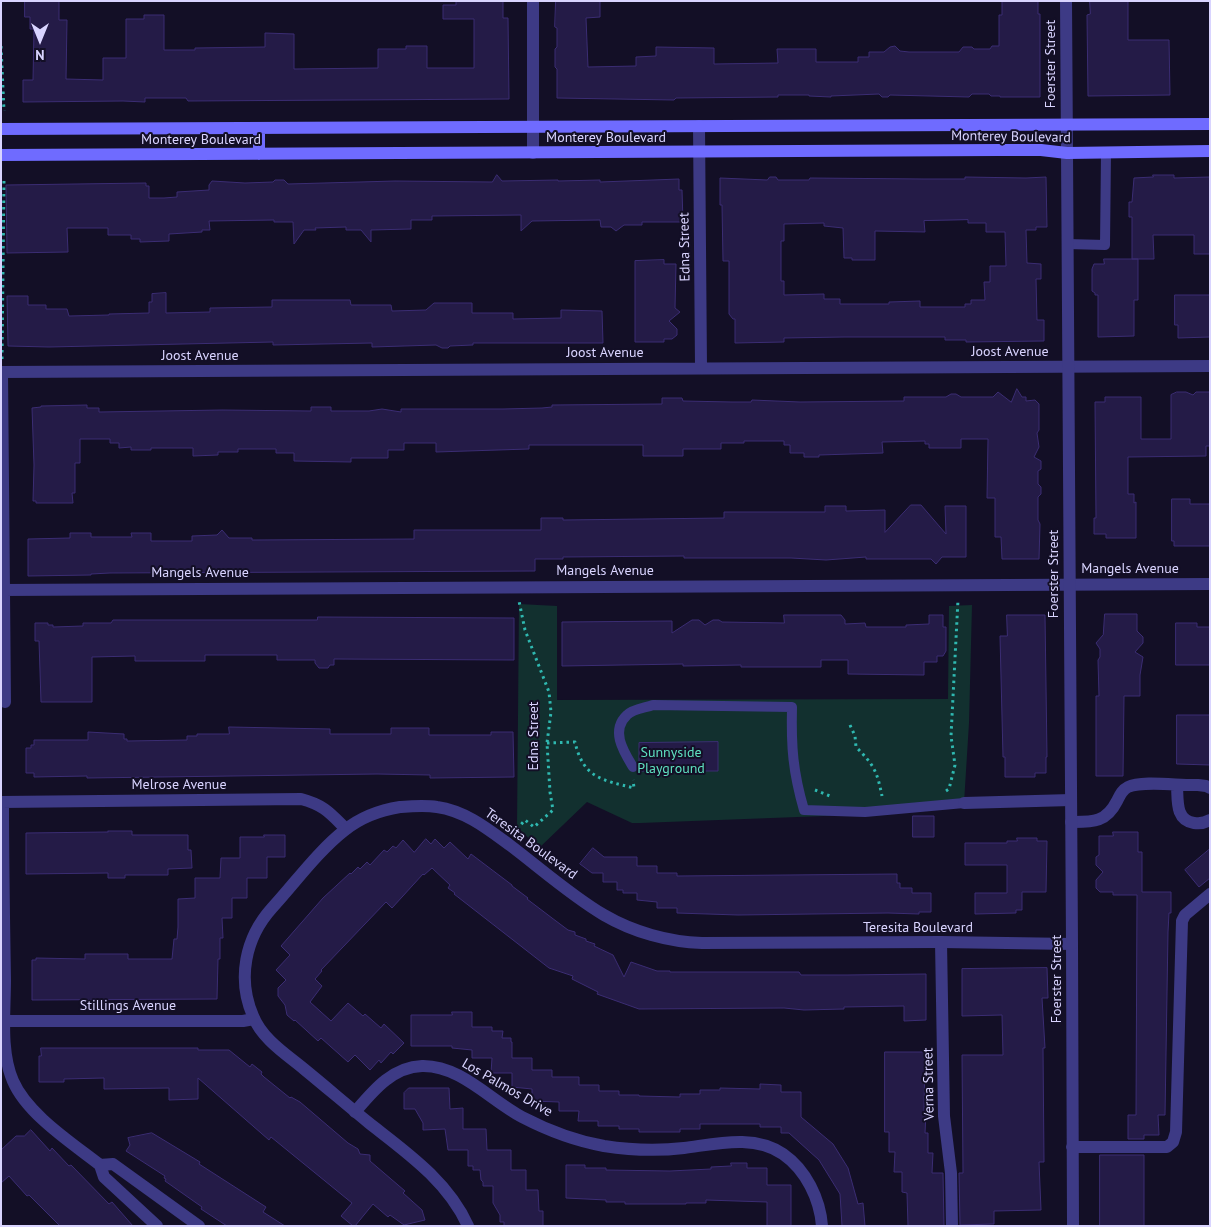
<!DOCTYPE html>
<style>
body{margin:0}
#map{position:relative;width:1211px;height:1227px;overflow:hidden;background:#130f26;font-family:"PT Sans",sans-serif}
canvas{display:block}
.frame{position:absolute;inset:0;border:2px solid #d9d4ff;pointer-events:none}
.north{position:absolute;left:15px;top:15px;width:50px;height:50px;-webkit-text-stroke:4px #130f26;paint-order:stroke;rotate:180deg;font-size:14px;font-weight:700;line-height:20px;text-align:center;color:#d9d4ff}
.north::after{content:'';display:block;margin:auto;width:18px;height:22px;background:#d9d4ff;clip-path:polygon(50% 0,100% 100%,50% 72%,0 100%)}
</style>
<div id="map">
<canvas width="1211" height="1227"></canvas>
<div class="frame"></div>
<div class="north">N</div>
</div>
<script>
const ctx = document.querySelector('canvas').getContext('2d');
ctx.lineJoin = 'round';
function fillPath(path, color) {
  ctx.fillStyle = color;
  ctx.fill(path, 'evenodd');
}
function trace(path, color, width, dash) {
  ctx.strokeStyle = color;
  ctx.lineWidth = width;
  ctx.lineCap = dash ? 'butt' : 'round';
  ctx.setLineDash(dash || []);
  ctx.stroke(path);
}
function drawText(font, color, halo, rows, align = 'center') {
  ctx.font = font + ' "PT Sans",sans-serif';
  ctx.lineWidth = 4;
  ctx.setLineDash([]);
  ctx.textBaseline = 'middle';
  ctx.strokeStyle = halo;
  ctx.fillStyle = color;
  for (const [text, x, y, turn = 0] of rows) {
    ctx.save();
    ctx.translate(x, y);
    ctx.rotate((+turn || 0) * Math.PI / 180);
    ctx.textAlign = isNaN(turn) ? turn : align;
    if (halo) ctx.strokeText(text, 0, 0);
    ctx.fillText(text, 0, 0);
    ctx.restore();
  }
}
const green = new Path2D(`
 M519,604L557,606V700L948,699L949,606L972,605L969,723L964,803L850,815L640,823H632L587,802L539,848L517,827Z`);
const building = new Path2D(`
 M25,1H59V20H67L66,79L103,80V58H126V19H144V15H164V50H195V48L265,47V33L294,34V69L378,68V49H406V46H427V68H474V19H443V5H456V1H503V18H508L509,99L188,101L186,98H145V102L123,101L23,102V80H33L34,29H30V17H25Z
 M556,1H600V17L586,18L588,67L636,66V57L656,56V47L714,48V64L778,63L777,49H816V62H858V57H869V52H884L890,47L895,46L900,51L909,52H959L963,47H972L974,49H990L992,46H999V15H1002V1H1038V14H1040V97H1000V96H991L989,94H972L969,97L890,95L888,97H882L879,94L831,96V97L809,96V95H778V97L676,98L674,100L557,98V69L555,67V49L557,47V28L555,27Z
 M1090,1H1128V40H1169L1170,95L1088,96L1087,15L1090,14Z
 M497,175L502,181L558,180V181L600,180V182L679,179V190H682L683,222H642V225H624L616,231L611,227H601L600,220L532,221L521,231V215L432,216V220H411V229L371,230V242L361,230H346V227L315,228L316,230H304L294,244L293,222H274V220L209,221L210,230H202V232L169,234V241L140,242V239H131V235H108V228H67L68,252L7,253L6,185L146,183V186H149V198H164L177,197V192L209,190V185L212,181L245,183L273,182L275,180H284L288,184L395,181L492,182Z
 M1153,175H1174V178L1210,177V254H1194V235H1153L1154,259H1132V217H1129V202H1132L1134,178L1153,177Z
 M770,177H776L778,180H809L810,178L924,179H965V177L1026,178L1046,177L1047,227H1036V230H1026L1027,263L1041,264V279H1036L1037,320H1044V341L966,342V340H945V337H844L784,338V342L735,343V319H733L729,314V261H723L722,205H720V178L767,180ZM968,220V223H986V232H1005L1006,266H990V282H984L985,300H971V304H965V307H920V301L889,302V304H840V299H824V294L784,295V281H781V241H784V224L824,223V226L843,228L844,258H852V260H875V231L925,232L924,221Z
 M1104,259H1138V300H1134V336L1098,337V295H1095V293L1092,291V269L1094,264H1104Z
 M664,260V264H676L675,308L680,312L669,321L677,329V335L672,339H664V342H635V261Z
 M166,293V313L210,312V308L272,307V300H350L351,305H391L392,311L426,310L434,303H472V313H513V319L561,318V310L602,311L603,343H473V345L450,346L448,348H442L436,345L372,347V343L273,345V342L49,347L8,346L7,296H28V305H46V309H67L69,316L109,315V314L149,313V302H152V294Z
 M1175,295H1210V337L1178,338V325H1175Z
 M1017,389L1022,397H1026V401L1035,400L1039,404V430L1037,433L1039,447L1034,457L1041,461V469L1038,471V484L1041,487V494L1038,497V520L1040,524L1039,559H1002L1001,537H995V498H987L988,439H961V448H929V444H925V441L882,442L883,453L819,455V457H804V453H790V445H784V441H744V443H721V449H683V456H643V445H529V449L436,452V443H404V450H388V458H351V462L294,461V453H276V449H238V452H218V455L193,456V448H151V450H131V447L119,448V443H110V439H80V463H75V493H72L73,503H36V501H33L34,465L32,408L41,407V406L87,405V408H99V412L222,410L311,411V407H331V411H369L382,409L401,412V409H503L542,408L552,407V405L662,404V398H682L683,401L732,402H751L752,400L800,402L904,401V397H946L951,394H956L961,397H993L998,392L1011,402Z
 M1177,392H1186L1193,395L1196,392H1210V446H1206V456L1128,457V494H1134V503L1136,502V538H1106V534H1094V518H1096L1095,402H1105V397H1141V439H1171V395Z
 M1172,499H1190V504H1210V546H1174V541H1172Z
 M911,505H921L946,534L945,506H966V557H942L936,564L931,559H866V557L826,560L791,558H684V556L563,557V559H535V571L110,573L91,574V575L28,576V539L70,538V533H91V537H132L131,533H151V541H192V536L217,535L222,530L229,538H252V540L414,539V530H541V518H563V520L724,518V512H825V506H846V511L885,510V532Z
 M1105,614H1137V631L1143,637V643L1135,652L1143,657L1140,675V696H1124L1123,776H1096V696H1099L1098,660L1100,657V649L1096,643L1103,635Z
 M784,615H841L845,620V624L865,623L866,627H906V625L929,624V615H943V627H946V651L943,656H937V662H924V675L848,674V660H821V667H741V665L683,666V664L562,666V622L672,621V633L692,620H699L705,625L713,620H719L722,622L784,623Z
 M1007,615H1045L1047,757H1046V773H1035V777H1005V757H1003L1000,636H1007Z
 M318,617L514,618V660L334,659V665H330L328,668H319L315,663V660H277V655H205V661H135V656L92,657V702H41L39,641H35V623H48V625H53V627L83,626V623H111L113,620H317Z
 M1176,623H1197V627H1210V665H1176Z
 M1177,715H1210V765L1177,764Z
 M229,727L330,729V734H391V728H429V735H491V732H513L514,777L430,778V775L377,774L87,778V776L34,777V773H26V748H31V745H34V740H88V732L124,734V739H127V741L187,740V736H197V734H229Z
 M718,742V771H639V743Z
 M913,816H934V837H913Z
 M108,831H132V835H188V850H191L192,868L168,869V875H125V878H108V873L26,874V833L108,832Z
 M1113,832H1138V852H1142V892H1171V913H1169L1168,932L1165,1115H1158L1159,1135H1144V1139H1128V1115H1136L1137,895H1113V892H1100L1096,888V880L1103,872L1096,865V857L1099,855V836H1113Z
 M264,835H285V857H267V878H247V898H232V918H222L223,938H220V959H218L217,999L32,1000V960H36V958L85,959V954H128V959H172L174,939H177L178,927V899L195,898V878H220L221,858H240V837H264Z
 M1017,838H1037V841H1047L1046,892H1022V910H1016V913L975,914V893H1007V865H965V843H1007V841H1017Z
 M426,839L431,844L435,839L444,848L450,842L468,859L471,854L512,885V886L528,898L527,899L552,918L568,930L575,932V935L586,939V941L595,944L594,946L613,955L624,977L631,962L657,971H670V972H799L801,975H847L926,974V1020L904,1021V1006L844,1007V1009L804,1010L784,1008L639,1009L597,994L598,992L572,979L573,976L549,968L454,894L455,893L448,888L450,885L432,868L424,875L423,874L392,908L386,902L321,970L322,971L315,979L322,986L310,1002L331,1021L348,1003L363,1016L365,1014L381,1028L384,1024L404,1043L393,1054L391,1052L381,1063L379,1060L370,1070L355,1055L348,1062L321,1038L318,1041L295,1020L294,1021L287,1015L285,1005L278,996V988L286,980L276,970L290,955L281,946L323,898L350,873L351,874L358,867L360,869L367,862L370,865L384,850L387,852L393,846L396,848L403,840L414,852Z
 M593,848L604,857H637V866H657V873H677V876L897,874V883H900V888H912V893H931V912H919V914L888,913L738,915L677,913V908H657V902L637,900V893H623V890H617V882H603V873H592L580,864Z
 M1210,849V878L1199,887L1185,870Z
 M1047,968L1048,998H1042L1045,1048H1043L1044,1162H1039L1041,1210L994,1211V1224L960,1225L959,1173H963L962,1055H1003L1002,1015L962,1016V969Z
 M452,1012H472V1027H492V1031H503L502,1038H511V1042H512V1058H532V1070H552V1077H579V1085H599V1091H619V1095H639V1096L680,1097V1094H700V1090H720V1088L760,1089V1084L781,1085V1092H801V1117L833,1144L848,1168L858,1204L863,1203L865,1226H842L840,1194L819,1160L789,1133H781V1127H760V1124H700V1129H680V1132H639V1129H619V1126H598V1121H578L579,1111H559V1102L532,1101V1089L512,1087V1073H491L492,1058H472V1050L452,1048V1046H411V1015H452Z
 M41,1048H198V1050H229L250,1067L252,1064L262,1072L261,1074L264,1077L290,1098L291,1097L300,1102L348,1143L358,1149L360,1154L370,1155V1161L405,1191L403,1193L422,1210L425,1220L404,1225L390,1215L388,1217L373,1204L355,1226H353L341,1216L352,1203L271,1137L269,1140L198,1078V1099L169,1100V1088L104,1089V1078L64,1079V1082H39V1056H41Z
 M885,1052H925L924,1113H926L925,1133H928V1153H933L932,1173H943L944,1226H908L907,1193L902,1192V1172H894L895,1152H889V1132H885Z
 M409,1088H449L450,1109L463,1108V1129H486L487,1150H511V1170H526V1190H538L539,1211H543V1226H504V1222H500V1215L493,1203V1186H483V1182L481,1180L480,1170H473V1166H468V1150H448L445,1129L423,1130V1123L415,1109H404V1093Z
 M31,1130L50,1151L52,1148L69,1166L71,1165L109,1204L112,1202L133,1226H60L29,1195L27,1196L9,1176L1,1183V1150L16,1136H24Z
 M152,1133L200,1162L199,1164L266,1207L263,1212L285,1226H227L201,1209L202,1207L165,1181L166,1179L164,1178L165,1176L126,1151L130,1145L128,1138Z
 M1100,1155H1144V1226H1100Z
 M731,1163H747V1168H767V1185H791V1226H767V1202L706,1200V1203H686V1204H625V1202H606V1200L566,1198V1165H585V1168H606V1170L670,1171L711,1169V1167L731,1166Z`);
const path = new Path2D(`
 M1,46L4,111
 M2,359L4,177
 M850,725L855,736L856,747C874,765 877,771 882,796
 M547,743L575,742C583,778 602,780 634,788L633,780
 M815,790L830,796
 M946,791L949,789L955,765L951,736L958,600
 M517,829L525,820L534,827L553,810L550,792L547,743L551,712L549,692L525,630L519,601`);
const service = new Path2D(`
 M1067,244L1105,245L1106,153
 M633,767C624,752 610,731 627,715C633,709 645,708 653,705L792,707C791,747 793,772 804,810L865,812L964,803`);
const minor = new Path2D(`
 M533,1V153
 M1066,1L1067,153
 M699,126L701,367
 M1,372L1210,366
 M2,372L5,702
 M1,590L1210,584
 M1177,786C1178,800 1175,820 1194,823C1200,824 1205,823 1210,820
 M1,802L301,799C324,805 330,813 346,829
 M3,802C3,861 4,921 5,980C5,1012 0,1051 13,1081C27,1114 72,1143 100,1165L104,1177L157,1226
 M964,803L1071,800
 M1071,822C1092,822 1106,823 1117,801C1120,795 1122,790 1128,787C1142,780 1181,786 1198,785L1206,786L1210,788
 M941,942L944,1116L951,1173L952,1226
 M1072,944L1073,1226
 M1,1021H243L254,1019
 M355,1112C373,1091 392,1067 422,1066C460,1065 490,1100 522,1117C547,1130 576,1141 604,1146C630,1150 658,1151 684,1148C716,1144 754,1134 783,1154C806,1170 820,1199 822,1226
 M1072,1147H1167L1173,1142L1176,1132L1182,921L1185,915L1210,894
 M100,1165L113,1164L199,1226`);
const tertiary = new Path2D(`
 M468,1226C448,1181 406,1152 369,1123C347,1105 326,1087 304,1069C286,1054 262,1039 253,1016C237,979 245,938 272,908C295,883 318,851 345,830C360,818 381,810 400,807C413,806 425,805 437,807C466,811 489,830 511,846C540,868 573,897 604,915C633,932 669,942 702,943L941,942L1072,944L1067,153`);
const secondary = new Path2D(`
 M1,129L1210,124
 M259,154V128
 M1,155L998,150H1041L1067,153L1210,151`);
const streetNames = [
 ["Foerster Street",1051,64,-90],
 ["Monterey Boulevard",1011,137,1],
 ["Monterey Boulevard",606,138],
 ["Monterey Boulevard",201,140],
 ["Edna Street",685,247,-91],
 ["Joost Avenue",1010,352],
 ["Joost Avenue",605,353],
 ["Joost Avenue",200,356],
 ["Mangels Avenue",1130,569],
 ["Mangels Avenue",605,571],
 ["Mangels Avenue",200,573],
 ["Foerster Street",1054,574,-90],
 ["Edna Street",534,736,-90],
 ["Melrose Avenue",179,785],
 ["Teresita Boulevard",531,844,36],
 ["Teresita Boulevard",918,928],
 ["Foerster Street",1057,979,-90],
 ["Stillings Avenue",128,1006],
 ["Verna Street",929,1084,-91],
 ["Los Palmos Drive",507,1088,30]
];
const parkNames = [
 ["Sunnyside",671,753],
 ["Playground",671,769]
];
fillPath(green, '#12302f');
fillPath(building, '#241b47');
trace(building, '#3b2d73', 1);
trace(path, '#2fb8b0', 3, [2.5, 4]);
trace(service, '#3d3a85', 10);
trace(minor, '#3d3a85', 12);
trace(tertiary, '#3d3a85', 12);
trace(secondary, '#6f6bff', 12);
drawText('14px', '#d9d4ff', '#130f26', streetNames);
drawText('14px', '#5fe0c0', '#130f26', parkNames);
</script>
